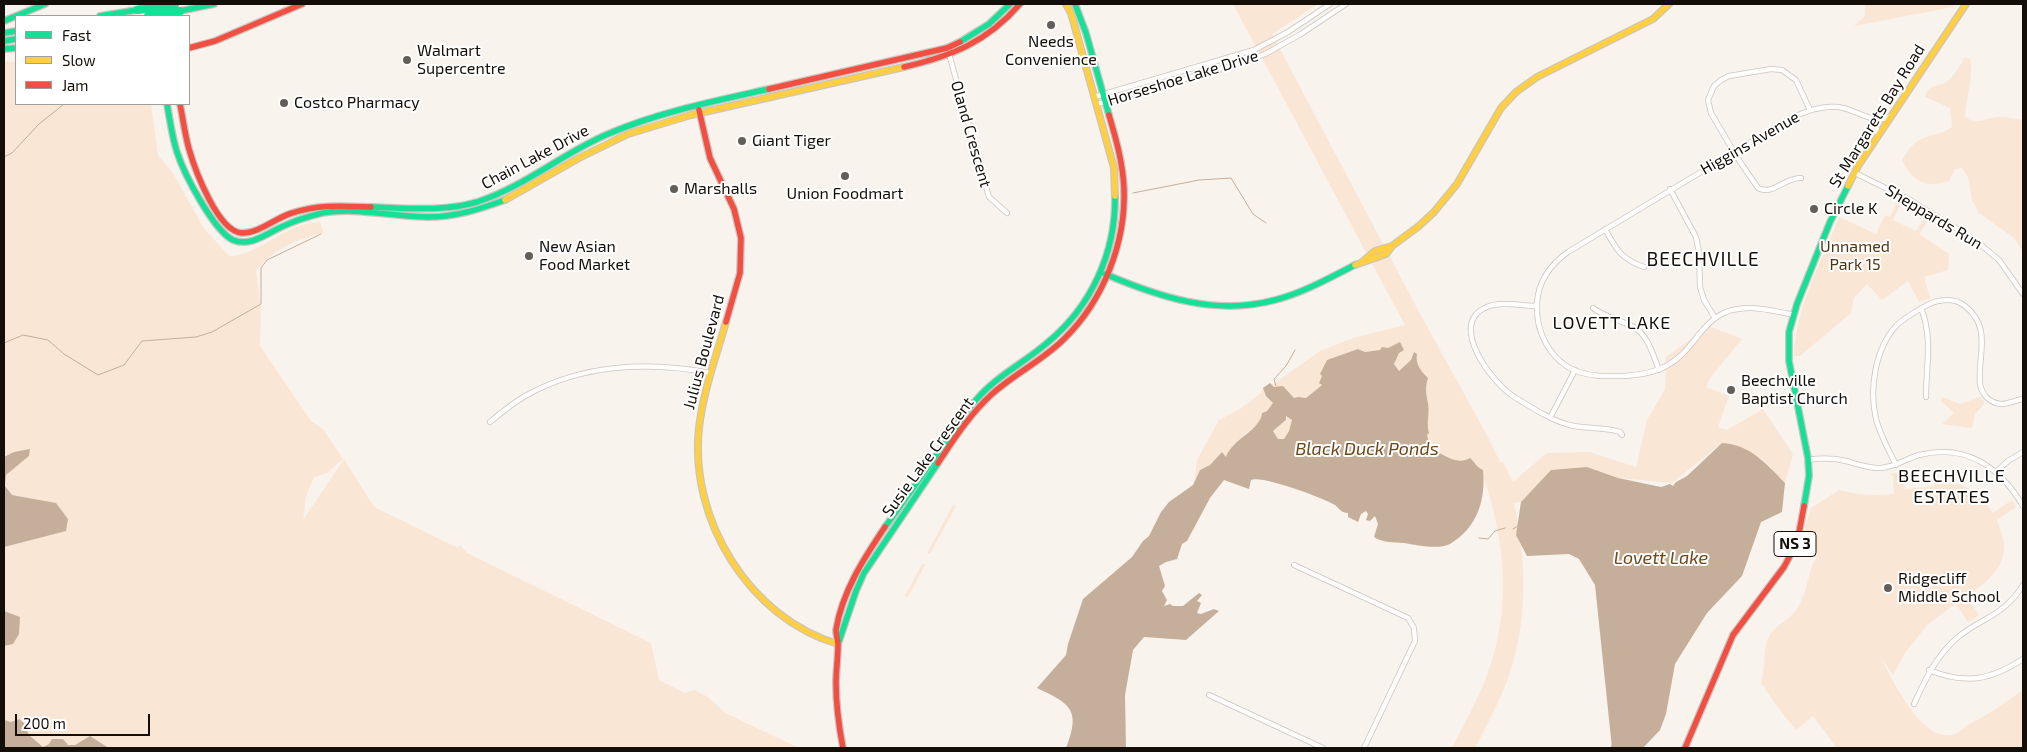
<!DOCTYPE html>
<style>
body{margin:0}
#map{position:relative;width:2027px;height:752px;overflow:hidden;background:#f9f3ed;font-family:"Exo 2",sans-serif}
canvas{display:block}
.frame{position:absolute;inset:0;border:5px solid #140e08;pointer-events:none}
.legend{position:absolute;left:15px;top:15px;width:175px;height:90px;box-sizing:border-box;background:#fff;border:1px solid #a19f9c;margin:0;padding:6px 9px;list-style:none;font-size:15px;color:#140e08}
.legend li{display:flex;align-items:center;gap:10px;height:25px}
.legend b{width:25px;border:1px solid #a19f9c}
.scale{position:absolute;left:15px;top:714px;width:135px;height:22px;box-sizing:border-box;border:2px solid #140e08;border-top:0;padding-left:6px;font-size:15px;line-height:18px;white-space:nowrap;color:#140e08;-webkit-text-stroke:4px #fff;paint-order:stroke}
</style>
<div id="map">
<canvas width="2027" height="752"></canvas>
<div class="frame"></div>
<ul class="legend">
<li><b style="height:6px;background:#16e098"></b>Fast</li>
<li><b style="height:6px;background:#ffcf43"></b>Slow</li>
<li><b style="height:6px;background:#f24e42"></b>Jam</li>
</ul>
<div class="scale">200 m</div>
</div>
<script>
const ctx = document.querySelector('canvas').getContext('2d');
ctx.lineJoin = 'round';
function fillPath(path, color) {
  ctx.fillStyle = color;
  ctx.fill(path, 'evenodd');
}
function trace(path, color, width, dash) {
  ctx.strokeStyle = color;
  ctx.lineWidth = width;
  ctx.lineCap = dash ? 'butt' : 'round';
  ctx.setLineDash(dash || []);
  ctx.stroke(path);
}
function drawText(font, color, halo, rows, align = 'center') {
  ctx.font = font + ' "Exo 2",sans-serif';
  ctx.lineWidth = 4;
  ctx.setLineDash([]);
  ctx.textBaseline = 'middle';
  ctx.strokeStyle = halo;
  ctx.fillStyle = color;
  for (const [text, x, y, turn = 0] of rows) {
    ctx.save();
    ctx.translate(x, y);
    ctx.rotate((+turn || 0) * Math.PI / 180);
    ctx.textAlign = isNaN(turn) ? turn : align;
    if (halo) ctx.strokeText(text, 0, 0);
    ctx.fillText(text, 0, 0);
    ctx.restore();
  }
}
const green = new Path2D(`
 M1233,4H1318L1272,34L1418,310L1488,437L1500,462H1503L1513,482L1547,453L1589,452L1636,467L1647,420L1665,389L1666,357L1709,326L1742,339L1711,377L1706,387L1729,396L1718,427L1727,430L1763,409L1793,454L1785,483L1763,459L1722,443L1672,483L1618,478L1587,467L1551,470L1521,502L1514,503C1527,561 1528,622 1508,678C1499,703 1487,725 1475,748H1452C1464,724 1477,701 1487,676C1513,605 1505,536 1480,467L1466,460H1453L1431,449L1427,434L1429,433C1426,422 1430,413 1428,403C1426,394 1425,387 1428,378L1419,369L1416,359L1411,360L1399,371L1394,364L1399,353L1382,347L1380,350L1365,352L1358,349L1327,360L1322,376V385L1306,398L1298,397L1294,398L1289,393L1272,385L1320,351L1354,338L1405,325Z
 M1865,4H1955L1953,7L1854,26L1865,16Z
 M1965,57L1971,60C1973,79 1966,98 1965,117C1980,126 1985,117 1999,117C2008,117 2015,119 2023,120V252L2014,238L1979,213L1972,200L1968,177L1962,168L1955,169L1949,181C1926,189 1912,181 1902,160C1906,153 1911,145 1918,141C1928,134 1939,136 1952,127L1950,108L1925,97C1928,84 1940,87 1948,81C1955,75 1960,65 1965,57Z
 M4,61L16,62V104H151L158,155L173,173L203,227L229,256C246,258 273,237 290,230C299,225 310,223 320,222L324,233C298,238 272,250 256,271L261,309L260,346L311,421L323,429L343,459L327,473L314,477L306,496L303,520L344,459L374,507L458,548L460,545L467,553L651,643L659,680L685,693L695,690L708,697L725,713L799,748H109L92,737L74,745L49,744L43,747L29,735L24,723L19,719L11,722L4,720V646L13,644L19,617L4,611V547L56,503L12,495L5,486L6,475L29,456L30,450L14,452L4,457Z
 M1898,199L1902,200L1893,220L1916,231L1927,214L1931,217L1919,234L1949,254L1948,270L1924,277L1930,298L1919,302L1908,281L1882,300L1867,284L1854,298L1851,313L1800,356H1794C1795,309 1822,260 1839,217L1876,234L1885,215L1890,217Z
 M1263,388L1266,396L1273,403L1267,411L1262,413L1258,424L1246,433L1225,457L1222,452L1210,465L1200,470L1194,483L1197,460L1219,420L1240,409L1261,393Z
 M1942,397L1960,404L1980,397L1985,403L1975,414L1972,428L1942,424L1954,413L1941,401Z
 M1286,416L1292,420L1289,431L1284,439H1278L1273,431L1286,421Z
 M1905,470L1903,473L1905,489L1934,486V482C1960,479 1978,491 1993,513L2012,500L2016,507L1997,520C1999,527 2003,536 2004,543C2006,569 1985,584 1966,596L1979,615L1968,622L1956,604L1954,605L1928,624L1905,653L1893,675L1880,656C1892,678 1920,741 1952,735C1957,734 1964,728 1968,725C1987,715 2005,703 2023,690V748H1837L1813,716L1796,730L1779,709L1761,683C1766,668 1762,646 1771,633C1777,625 1790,619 1797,609C1806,594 1808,576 1814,561L1817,559L1802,537L1811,508L1839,490C1858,495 1875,496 1894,494L1893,476L1890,474Z
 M953,505L956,506L930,554L927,553Z
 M922,564L925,565L908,597L905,596Z`);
const water = new Path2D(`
 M1400,342L1404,350L1399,353L1394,364L1399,371L1411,360L1414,352L1417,354C1415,364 1421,371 1428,378C1425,387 1426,394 1428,403C1430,413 1426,423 1429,433L1427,435L1431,449C1444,454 1456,466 1470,458C1475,462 1475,466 1483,470C1486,500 1477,528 1450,544C1438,550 1417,545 1404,543C1393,542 1383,543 1374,537L1378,524L1375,516L1370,521L1366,520L1368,514L1366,511L1361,514L1358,522L1348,517V513C1341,513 1340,509 1335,505C1323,498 1262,475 1251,480L1249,489L1224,480L1210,498L1187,541L1182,544L1177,559L1166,562L1159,566L1165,586L1162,591L1167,600L1164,606L1170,604L1173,606H1183L1199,593L1202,595L1197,601L1201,603L1197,613L1201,614L1214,609L1219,611L1186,640L1144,637L1133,650L1125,695L1126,748H1066C1081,710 1071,704 1037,688L1066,655L1068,644L1083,599L1132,557L1143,541L1149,536L1161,512L1169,502L1193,485L1200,470L1210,465L1222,452L1226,457C1233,438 1260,431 1262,413L1267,411L1273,403L1266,396L1263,388L1270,383L1274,387L1283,386L1294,398L1298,397L1306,398L1322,385L1319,383L1322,376L1320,374L1327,360L1358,349L1365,352L1380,350L1382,347L1388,348ZM1286,416L1292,420L1289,431L1284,439H1278L1273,431L1286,420Z
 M1722,443C1749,444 1767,464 1785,483L1782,512L1761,522L1742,576L1707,613L1675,664L1666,714L1660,730L1643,748H1612L1595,585L1579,559L1569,554L1527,556L1516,535L1521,502L1551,470L1587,467L1618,478L1661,487L1670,484L1673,486L1676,482L1687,476Z
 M30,449L29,456L6,475L5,486L12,495L56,503L68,519L66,531L4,547V457L14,452Z
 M4,611L20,617L19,634L13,644L4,646Z
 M19,719L24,723L29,735L43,747L49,744L52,739H63L68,745H75L90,736L109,748H4V720L11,722Z`);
const stream = new Path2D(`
 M4,157L12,153L39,124L64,104
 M1133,193L1199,180L1231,178L1253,214L1266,223
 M4,343L23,335L48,340L64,354L98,375L124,365L142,341L196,337L212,332L261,304V268L267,260L321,234
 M1276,386L1274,379L1286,366L1295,350
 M1513,529L1518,526
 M1479,538L1488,539L1495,531L1505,528
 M1611,748L1612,745`);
const street = new Path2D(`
 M949,54L989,197L1007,213
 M1094,97L1254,50L1288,32L1330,4
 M1097,104L1241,63L1265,54L1301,34L1346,4
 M1871,120L1876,126L1878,135
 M1855,173L1910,200L1975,240L1999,260L2023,294
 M1801,178C1785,177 1773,196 1758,188L1738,159L1711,113L1708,100L1714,86L1721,80L1729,76L1771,69L1782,70L1796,80L1810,110
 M1670,189L1696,237L1699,252L1700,287L1704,300L1715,318
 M1605,229C1616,249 1621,259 1644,267
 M1537,306C1522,306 1501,301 1487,307C1446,323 1493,385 1516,398C1532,408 1556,423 1574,426C1590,429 1605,427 1620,432L1622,435
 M1593,308C1605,317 1619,320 1632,326C1648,334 1653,355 1659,370
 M1921,308C1933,337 1926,367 1926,397
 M1794,315C1771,310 1749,304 1726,312C1700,323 1692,352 1668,365C1654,373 1640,375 1624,376C1609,376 1594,377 1579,372C1550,362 1535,331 1537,302C1539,280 1551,264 1568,252L1789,119C1805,112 1820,105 1838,107C1857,109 1873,126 1891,116
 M1551,416L1575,370
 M490,422C502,412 514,402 527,395C583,364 649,361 711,373
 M1808,460C1820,458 1833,458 1846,461C1857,464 1867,468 1879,468C1894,468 1905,459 1919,455C1966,443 2000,467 2023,506
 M1896,465C1889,450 1880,435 1876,419C1869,389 1875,348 1897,325C1904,318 1913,313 1922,308C1934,300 1952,296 1965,306C1993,328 1977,357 1980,384C1982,395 1990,403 2001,404C2008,404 2016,400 2023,399
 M1997,471L2008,461L2023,452
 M1294,565L1408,618L1414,628L1415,641L1364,748
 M1929,670C1966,685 1991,680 2023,659
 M1209,695L1323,748
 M1914,704C1926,678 1936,656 1958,637C1983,617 2005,615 2023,585`);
const fast = new Path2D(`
 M1075,4L1086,33L1109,115
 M180,11L214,4
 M100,16L137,10
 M4,21L45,4
 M4,33L16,31
 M4,41L16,39
 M960,42L989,24L1010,4
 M4,49L16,48
 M167,104C170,120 172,137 177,152C184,174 214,231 233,240C251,248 270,231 286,225C296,220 308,217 318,214C354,206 392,217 428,217C456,217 480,209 505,200
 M371,207C406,208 443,212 477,202C524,187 563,153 608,134C659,112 715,101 769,89
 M1105,274C1159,297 1216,316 1275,300C1303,293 1329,278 1355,265
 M1804,506L1809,476L1808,458L1789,361V332L1797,304L1830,222L1848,186
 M885,527C906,498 927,469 947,440C957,427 965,412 976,400C996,376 1024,363 1047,343C1091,307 1116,253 1115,196
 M838,644L856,591L864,573L938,463`);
const slow = new Path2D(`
 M1066,4L1071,13L1114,168L1115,196
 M1848,186L1858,166L1966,4
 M505,200L579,158L628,134L691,115L904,67
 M1362,262L1375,251L1392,246
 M1355,265L1386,254L1392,246L1419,226L1434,212L1457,184L1501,108L1516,92L1537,77L1653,19L1669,4
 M726,322C716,357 703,392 699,428C689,519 749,618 838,644`);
const jam = new Path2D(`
 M189,48L215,41L302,4
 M904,67C952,56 987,42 1020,4
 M769,89L947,48L960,42
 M180,104C183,119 185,135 189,149C195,170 218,232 242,233C260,233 275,218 292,213C319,204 343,206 371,207
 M699,110L710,158L734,209L741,238L740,273L726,322
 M938,463C954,439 970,414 992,394C1014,374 1042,361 1064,339C1103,301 1126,243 1124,189C1123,163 1116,139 1109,115
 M843,748C839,727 836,705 836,683C836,671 838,658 838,645C838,640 836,635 836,630C842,592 864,558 885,527
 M1685,748L1733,635L1784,567L1793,550L1799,533L1804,506`);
const fastBridge = new Path2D(`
 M137,10L175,4
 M148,16L180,11`);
const markers = [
 [1051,25,5,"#645e58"],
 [407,60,5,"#645e58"],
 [284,103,5,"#645e58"],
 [742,141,5,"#645e58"],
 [845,176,5,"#645e58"],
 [674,189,5,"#645e58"],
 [1814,209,5,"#645e58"],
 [529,256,5,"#645e58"],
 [1731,390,5,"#645e58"],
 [1888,588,5,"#645e58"]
];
const shields = [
 [1795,544,42]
];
const shieldNames = [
 ["NS 3",1795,544]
];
const poiNames = [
 ["Needs",1051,42,"center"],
 ["Convenience",1051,60,"center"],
 ["Walmart",417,51],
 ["Supercentre",417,69],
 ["Costco Pharmacy",294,103],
 ["Giant Tiger",752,141],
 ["Marshalls",684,189],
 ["Union Foodmart",845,194,"center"],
 ["Circle K",1824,209],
 ["New Asian",539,247],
 ["Food Market",539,265],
 ["Beechville",1741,381],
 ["Baptist Church",1741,399],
 ["Ridgecliff",1898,579],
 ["Middle School",1898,597]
];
const streetNames = [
 ["Horseshoe Lake Drive",1183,78,-17],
 ["St Margarets Bay Road",1877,116,-58],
 ["Oland Crescent",971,134,74],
 ["Higgins Avenue",1750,143,-30],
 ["Chain Lake Drive",535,157,-28],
 ["Sheppards Run",1934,217,31],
 ["Julius Boulevard",704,352,-75],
 ["Susie Lake Crescent",928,457,-54]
];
const parkNames = [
 ["Unnamed",1855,247],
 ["Park 15",1855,265]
];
const neighbourhoodNames = [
 ["LOVETT LAKE",1612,323],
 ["BEECHVILLE",1952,476],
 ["ESTATES",1952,497]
];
const waterNames = [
 ["Black Duck Ponds",1367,449],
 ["Lovett Lake",1661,558]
];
const quarterNames = [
 ["BEECHVILLE",1703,260]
];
fillPath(green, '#fae6d4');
fillPath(water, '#c5af9a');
trace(stream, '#c5af9a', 1);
trace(street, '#cbc5bf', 6);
trace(fast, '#cbc5bf', 8);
trace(slow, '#cbc5bf', 8);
trace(jam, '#cbc5bf', 8);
trace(street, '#fefdfc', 4.5);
trace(fast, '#16e098', 5.5);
trace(slow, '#ffcf43', 5.5);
trace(jam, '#f24e42', 5.5);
trace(fastBridge, '#cbc5bf', 9, []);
trace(fastBridge, '#16e098', 8);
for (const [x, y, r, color] of markers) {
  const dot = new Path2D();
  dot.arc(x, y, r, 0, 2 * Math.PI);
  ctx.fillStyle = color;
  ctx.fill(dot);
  trace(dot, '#fff', 2);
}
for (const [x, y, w] of shields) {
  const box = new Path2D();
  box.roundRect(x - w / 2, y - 12.5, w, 25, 4);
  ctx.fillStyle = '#fff';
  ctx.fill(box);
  trace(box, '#140e08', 1);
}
drawText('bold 15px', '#140e08', null, shieldNames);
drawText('16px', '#140e08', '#fff', poiNames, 'left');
drawText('16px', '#140e08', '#fff', streetNames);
drawText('16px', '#533411', '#fff', parkNames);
ctx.letterSpacing = '1px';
drawText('18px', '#140e08', '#fff', neighbourhoodNames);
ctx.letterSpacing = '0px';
drawText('italic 18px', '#6f4617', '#fff', waterNames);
ctx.letterSpacing = '1px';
drawText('19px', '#140e08', '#fff', quarterNames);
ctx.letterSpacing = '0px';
</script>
